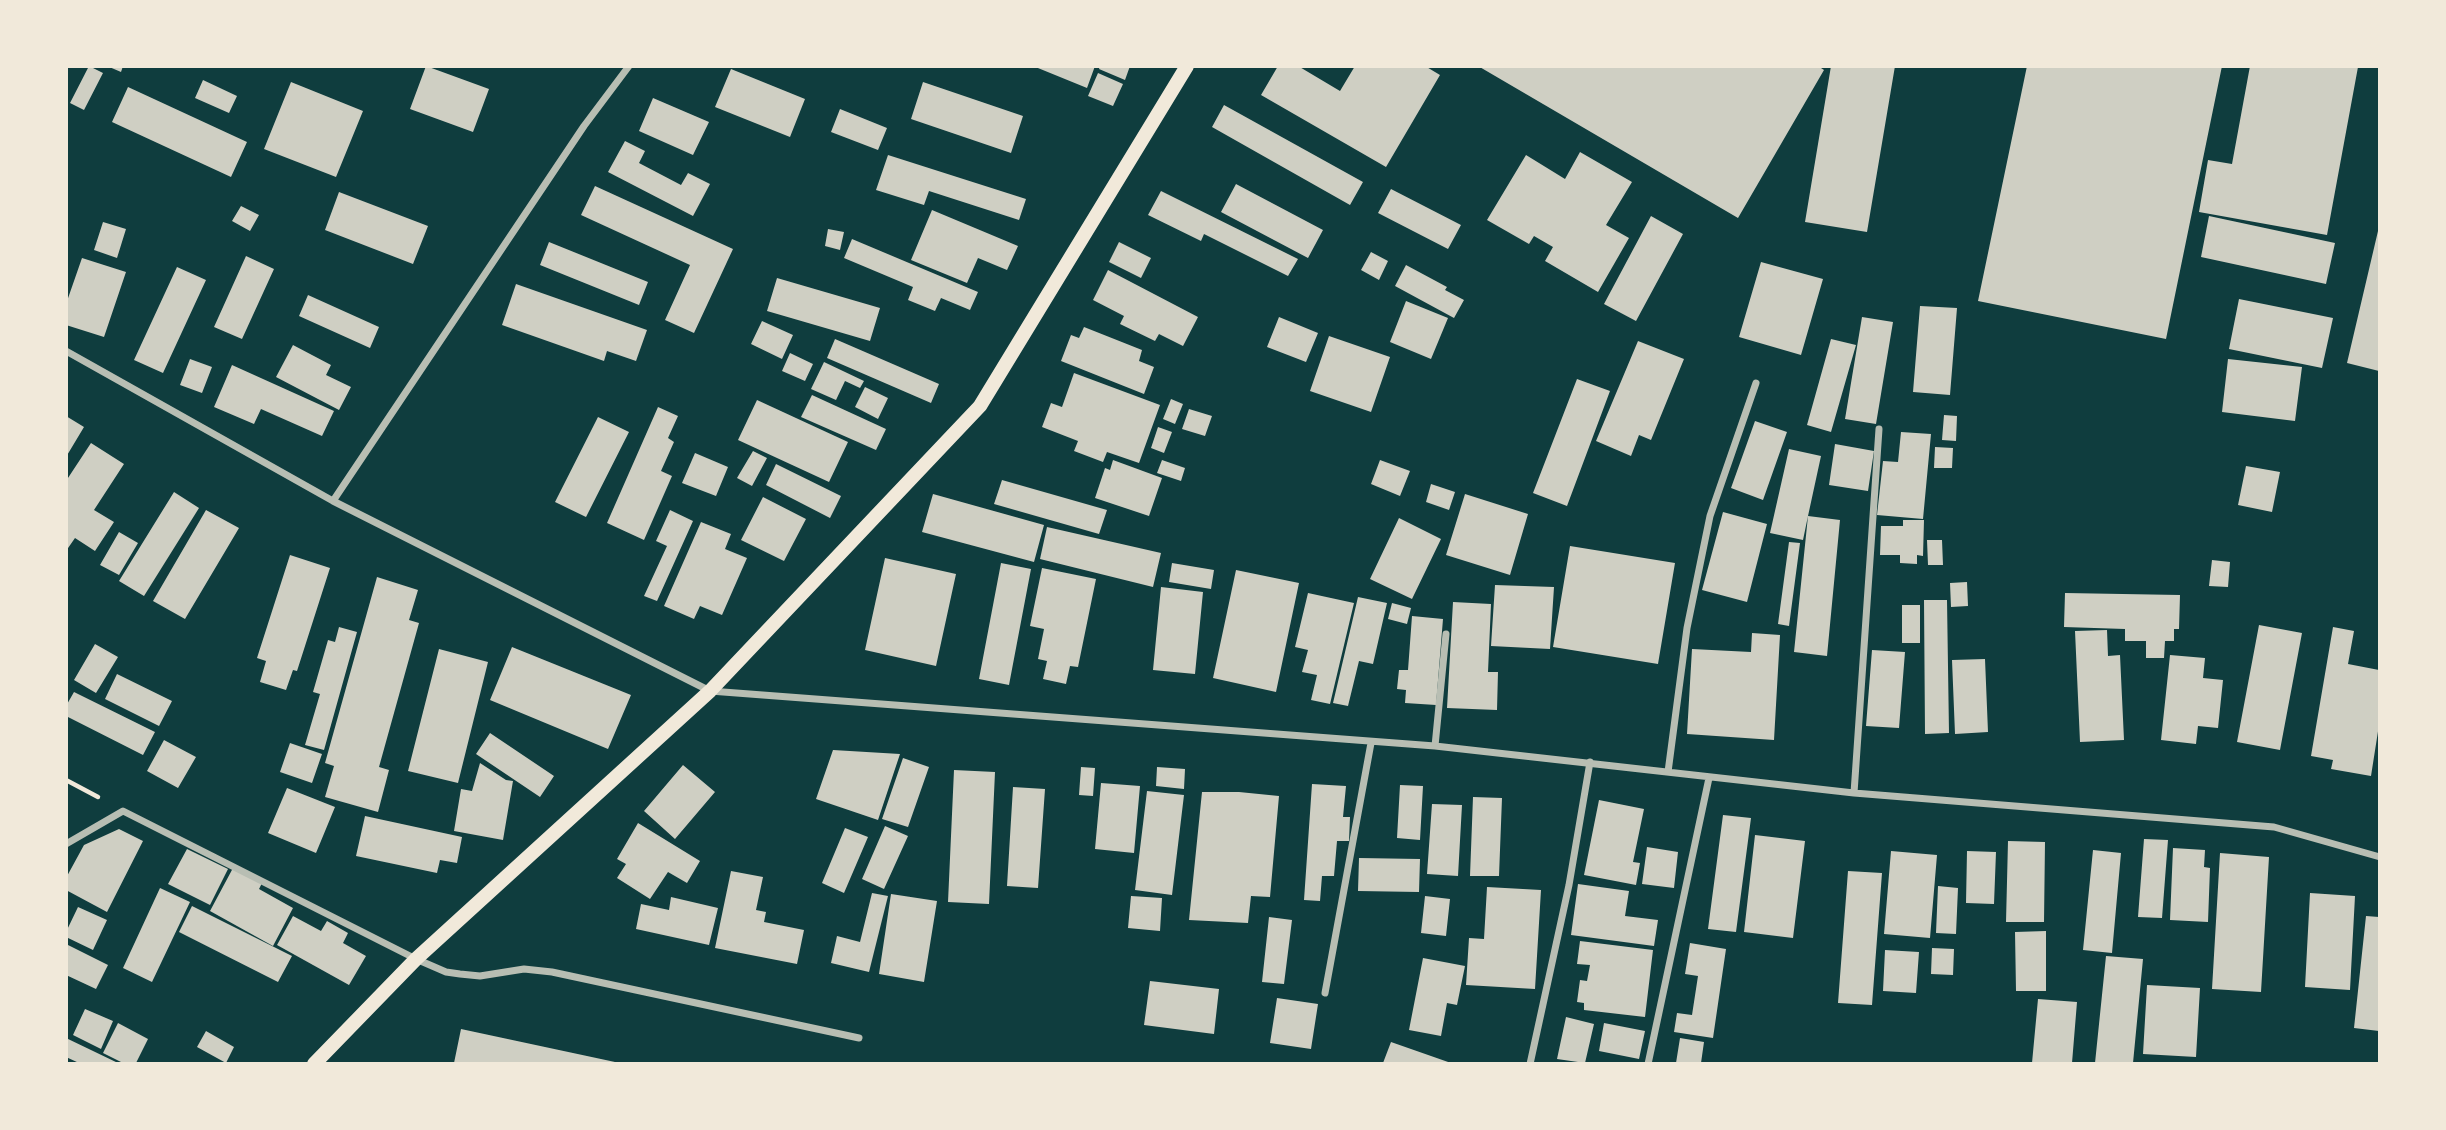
<!DOCTYPE html>
<style>
body{margin:0}
#map{position:relative;width:2446px;height:1130px;overflow:hidden;background:#0f3d3e;font-family:"PT Sans",sans-serif}
canvas{display:block}
.frame{position:absolute;inset:0;border:68px solid #f1e9da;pointer-events:none}
</style>
<div id="map">
<canvas width="2446" height="1130"></canvas>
<div class="frame"></div>
</div>
<script>
const ctx = document.querySelector('canvas').getContext('2d');
ctx.lineJoin = 'round';
function fillPath(path, color) {
  ctx.fillStyle = color;
  ctx.fill(path, 'evenodd');
}
function trace(path, color, width, dash) {
  ctx.strokeStyle = color;
  ctx.lineWidth = width;
  ctx.lineCap = dash ? 'butt' : 'round';
  ctx.setLineDash(dash || []);
  ctx.stroke(path);
}
const building = new Path2D(`
 M89,66L103,73L84,110L70,103Z
 M107,66H123L121,72Z
 M426,66L489,89L473,132L410,109Z
 M1033,66H1095L1087,88Z
 M1100,66H1130L1125,80L1099,69Z
 M1278,66H1298L1340,91L1355,66H1425L1440,75L1386,167L1261,95Z
 M1478,66H1818L1824,70L1738,218Z
 M1831,66H1895L1867,232L1805,222Z
 M2027,66H2222L2166,339L1978,301Z
 M2250,66L2358,67L2327,235L2199,212L2208,160L2232,164Z
 M731,69L805,99L790,137L715,107Z
 M1098,73L1123,84L1113,106L1088,96Z
 M203,80L237,96L229,113L195,98Z
 M291,82L363,111L336,177L264,149Z
 M923,82L1023,116L1011,153L911,119Z
 M128,87L247,142L231,177L112,122Z
 M653,98L709,122L693,155L639,131Z
 M1224,105L1363,182L1350,205L1212,127Z
 M840,109L887,128L878,150L831,132Z
 M625,141L645,151L639,163L681,185L688,173L710,184L693,216L608,172Z
 M1580,152L1632,182L1606,225L1629,238L1598,292L1545,261L1553,247L1534,236L1529,244L1487,220L1526,155L1565,179Z
 M888,155L1026,199L1019,220L929,191L924,205L876,190Z
 M1236,184L1323,230L1308,258L1221,212Z
 M595,186L733,249L694,333L665,320L690,265L581,215Z
 M1391,189L1461,225L1448,249L1378,213Z
 M1161,191L1298,259L1288,276L1204,234L1201,241L1148,215Z
 M339,192L428,226L413,264L325,230Z
 M241,206L259,215L250,231L232,221Z
 M932,210L1018,246L1007,270L978,258L967,283L911,260Z
 M1651,216L1683,234L1636,321L1604,304Z
 M2209,216L2335,243L2326,284L2201,257Z
 M103,222L126,229L117,258L94,250Z
 M828,229L844,232L840,250L825,246Z
 M2378,231H2379V371L2347,363Z
 M852,239L978,292L970,310L941,298L935,311L908,300L913,287L844,258Z
 M549,242L648,282L639,305L540,265Z
 M1119,242L1151,258L1141,278L1109,262Z
 M1371,252L1388,261L1379,280L1361,270Z
 M246,256L274,269L242,339L214,327Z
 M82,258L126,272L104,337L66,325V304Z
 M1761,262L1823,279L1801,355L1739,337Z
 M1406,265L1447,287L1445,290L1464,300L1454,318L1395,286Z
 M177,267L206,280L163,373L134,360Z
 M1108,270L1198,317L1183,346L1159,334L1155,341L1120,324L1124,316L1093,300Z
 M777,278L880,308L870,341L767,311Z
 M516,284L647,330L636,361L607,351L604,361L502,325Z
 M308,295L379,327L370,348L299,316Z
 M2239,299L2333,318L2322,368L2229,349Z
 M1406,301L1448,318L1431,359L1390,342Z
 M1920,306L1957,308L1950,395L1913,392Z
 M1279,317L1318,333L1306,362L1267,347Z
 M1862,317L1893,322L1876,424L1845,419Z
 M762,321L793,335L782,359L751,344Z
 M1084,327L1142,350L1139,361L1154,367L1144,394L1061,361L1071,335L1079,338Z
 M1329,336L1390,357L1371,412L1310,391Z
 M835,339L939,384L931,403L827,358Z
 M1831,339L1856,345L1831,432L1807,425Z
 M1638,341L1684,359L1651,440L1639,435L1631,456L1596,441Z
 M293,345L331,365L326,375L351,387L339,410L276,377Z
 M790,353L813,364L805,381L782,371Z
 M190,359L212,367L202,393L180,385Z
 M2228,359L2302,367L2295,421L2222,412Z
 M824,362L864,381L860,388L845,381L836,400L811,389Z
 M232,365L334,411L322,436L261,409L254,424L214,407Z
 M1074,373L1160,405L1139,463L1107,452L1103,462L1074,451L1078,441L1042,427L1051,403L1062,407Z
 M1577,379L1610,391L1567,506L1533,493Z
 M865,387L888,398L878,419L855,407Z
 M812,395L886,429L876,450L801,417Z
 M1171,399L1183,404L1175,424L1163,419Z
 M757,400L848,442L829,482L738,440Z
 M658,407L678,416L668,438L674,442L661,471L672,476L644,540L607,523Z
 M1189,409L1212,416L1205,436L1182,429Z
 M1944,415L1957,416L1956,441L1942,440Z
 M66,416L84,427L66,457Z
 M598,417L629,432L586,517L555,502Z
 M1755,421L1787,432L1763,500L1731,488Z
 M1158,427L1172,432L1164,453L1151,448Z
 M1901,432L1931,434L1923,519L1877,515L1883,461L1898,462Z
 M91,443L124,464L94,510L114,522L95,551L75,538L66,551V481Z
 M1835,444L1874,451L1868,491L1829,485Z
 M1935,447L1953,448L1952,468H1934Z
 M1789,449L1821,456L1808,516L1840,520L1827,656L1794,652L1808,516L1803,540L1770,533Z
 M753,451L767,458L752,486L737,478Z
 M695,453L728,467L716,496L682,483Z
 M1113,460L1162,478L1149,516L1095,498L1105,468L1110,470Z
 M1162,460L1185,468L1181,481L1157,473Z
 M1380,460L1410,471L1400,496L1371,484Z
 M776,464L841,496L830,518L766,485Z
 M2246,466L2280,472L2272,512L2238,505Z
 M1002,480L1107,510L1099,534L994,504Z
 M1431,484L1455,492L1449,510L1426,502Z
 M174,492L199,508L144,596L119,581Z
 M933,494L1044,525L1034,562L922,532Z
 M1465,494L1528,514L1510,575L1446,555Z
 M763,497L806,519L784,561L741,540Z
 M206,510L239,528L185,619L153,601Z
 M670,510L693,521L657,601L644,596L667,546L656,541Z
 M1723,512L1767,524L1747,602L1702,590Z
 M1399,518L1441,539L1412,599L1370,579Z
 M1903,520H1924L1923,556L1917,555V564L1900,563V555H1880L1881,526H1903Z
 M701,522L731,534L725,549L747,558L722,615L700,606L694,619L664,606Z
 M1047,527L1161,553L1153,587L1040,559Z
 M119,532L138,543L119,575L100,565Z
 M1927,540H1942L1943,565H1928Z
 M1789,542L1800,543L1789,626L1778,624Z
 M1570,546L1675,563L1658,664L1553,647Z
 M290,555L330,568L297,671L293,670L286,690L260,682L266,661L257,658Z
 M885,558L956,574L936,666L865,650Z
 M2212,560L2230,562L2228,587L2209,586Z
 M1001,563L1031,569L1009,685L979,679Z
 M1172,563L1214,570L1211,589L1169,582Z
 M1042,568L1096,579L1078,667L1070,666L1066,684L1043,679L1047,661L1038,659L1044,629L1030,626Z
 M1236,570L1299,583L1276,692L1213,678Z
 M377,577L418,590L409,620L419,623L379,767L389,770L378,812L325,797L334,766L325,763Z
 M1967,582L1968,606L1951,607L1950,583Z
 M1495,585L1554,587L1550,649L1491,646Z
 M1161,587L1203,592L1195,674L1153,670Z
 M1308,593L1354,603L1330,704L1311,700L1317,675L1302,672L1308,650L1295,647Z
 M2065,593L2180,595L2179,629H2174V641H2165L2164,658H2146V641H2125V629L2064,627Z
 M1358,597L1387,603L1373,664L1359,661L1348,706L1333,703Z
 M1924,600H1947L1949,733L1925,734Z
 M1453,602L1491,604L1488,672H1498L1497,710L1447,708Z
 M1392,603L1411,608L1407,624L1388,619Z
 M1902,605H1920V643H1902Z
 M1412,616L1443,619L1436,705L1405,703L1406,690L1397,689L1399,670H1408Z
 M2259,625L2302,633L2280,750L2237,742Z
 M339,627L357,632L324,750L305,745L320,694L313,692L328,640L335,642Z
 M2333,627L2354,631L2348,664L2379,670V725L2371,776L2331,769L2333,760L2311,756Z
 M2107,630L2108,656L2120,655L2124,740L2080,742L2075,631Z
 M1752,633L1780,635L1774,740L1687,734L1692,649L1751,652Z
 M95,644L118,657L96,693L74,680Z
 M512,647L631,695L608,749L490,700Z
 M439,649L488,662L458,783L408,771Z
 M1872,650L1905,652L1899,728L1866,726Z
 M2170,655L2205,658L2203,678L2223,680L2218,728L2198,726L2196,744L2161,740Z
 M1985,659L1988,732L1955,734L1952,660Z
 M117,674L172,701L159,726L105,699Z
 M74,692L155,732L143,755L66,716V706Z
 M490,733L554,776L540,797L476,754Z
 M164,740L196,757L178,788L147,771Z
 M290,743L322,754L312,783L280,772Z
 M833,750L900,754L878,820L816,799Z
 M903,758L929,767L908,827L882,819Z
 M480,763L506,780L513,781L503,840L454,831L461,789L472,791Z
 M683,765L715,792L675,839L644,811Z
 M1081,767L1095,768L1093,796L1079,795Z
 M1157,767L1185,769L1184,789L1156,786Z
 M954,770L995,772L989,904L948,902Z
 M1101,783L1140,786L1134,853L1095,849Z
 M1312,784L1346,786L1343,817H1350L1349,841H1337L1334,876H1322L1320,901L1304,900Z
 M1400,785L1423,786L1420,840L1397,838Z
 M1013,787L1045,789L1038,888L1007,886Z
 M287,788L335,807L316,853L268,833Z
 M1147,791L1184,795L1172,895L1135,890Z
 M1202,792H1239L1279,796L1270,897L1251,896L1248,923L1189,920Z
 M1473,797L1502,798L1499,876H1470Z
 M1599,800L1644,809L1633,862L1640,863L1636,885L1584,875Z
 M1432,804L1462,805L1458,876L1427,874Z
 M1723,815L1751,818L1736,932L1708,929Z
 M365,816L462,837L457,863L440,860L437,873L356,856Z
 M638,823L700,861L687,883L668,872L650,899L617,878L626,864L617,859Z
 M885,826L908,836L884,889L862,879Z
 M845,828L868,837L844,893L822,883Z
 M119,829L143,841L107,912L66,890V878L84,845Z
 M1755,835L1805,841L1793,938L1744,932Z
 M2144,839L2168,840L2162,918L2138,917Z
 M2008,841L2045,842L2044,922H2006Z
 M1647,847L1678,852L1674,888L1642,884Z
 M2173,848L2205,850L2204,867L2210,868L2208,922L2170,920Z
 M187,849L228,869L210,905L168,884Z
 M2093,850L2121,853L2112,953L2083,950Z
 M1891,851L1937,855L1930,938L1884,934Z
 M1967,851L1996,852L1994,904L1966,903Z
 M2220,853L2269,857L2261,992L2212,989Z
 M1359,858L1420,859L1419,892L1358,891Z
 M233,868L262,883L259,889L293,908L273,946L210,911Z
 M731,871L763,877L756,910L766,912L764,922L804,930L797,964L715,948Z
 M1848,871L1882,873L1872,1005L1838,1003Z
 M1578,884L1629,891L1625,916L1658,920L1654,946L1571,935Z
 M1938,886L1958,888L1956,934L1936,933Z
 M1487,887L1541,890L1535,989L1466,985L1469,938L1484,939Z
 M160,888L190,902L152,982L123,968Z
 M872,893L888,896L869,972L831,963L837,936L860,942Z
 M2310,893L2355,896L2350,990L2305,987Z
 M891,894L937,901L924,982L879,974Z
 M1131,896L1162,898L1160,931L1128,928Z
 M1425,896L1450,899L1446,936L1421,933Z
 M671,897L718,908L709,945L636,929L641,904L669,910Z
 M192,906L292,956L278,982L179,932Z
 M78,907L107,920L93,950L66,937V932Z
 M293,916L321,931L327,921L348,933L343,943L366,956L349,985L277,945Z
 M2366,916L2379,917V1031L2354,1028Z
 M1269,917L1292,920L1284,984L1262,982Z
 M2046,931V991H2016L2015,932Z
 M1580,941L1653,950L1645,1017L1584,1010V1003L1577,1002L1580,980L1587,981L1590,965L1577,964Z
 M1690,943L1726,949L1713,1038L1674,1032L1677,1013L1692,1015L1698,976L1685,974Z
 M66,944L108,965L96,989L66,975Z
 M1932,948L1954,949L1953,975L1931,974Z
 M1885,950L1919,952L1916,993L1883,991Z
 M2106,956L2143,959L2133,1063H2095Z
 M1423,958L1465,966L1457,1005L1447,1003L1441,1036L1409,1030Z
 M1150,981L1219,989L1214,1034L1144,1025Z
 M2147,985L2200,988L2196,1057L2143,1054Z
 M1277,998L1318,1004L1311,1049L1270,1043Z
 M2038,999L2077,1002L2072,1063H2032Z
 M85,1009L113,1021L101,1049L73,1035Z
 M1566,1017L1594,1024L1585,1063L1557,1059Z
 M118,1023L148,1039L136,1063H123L103,1053Z
 M1604,1023L1645,1031L1639,1059L1599,1051Z
 M461,1029L615,1062V1063H454Z
 M206,1031L234,1047L226,1063L197,1047Z
 M66,1038L118,1063H79L66,1057Z
 M1680,1038L1704,1042L1701,1063H1676Z
 M1391,1042L1451,1063H1383Z`);
const path = new Path2D(`
 M66,780L98,797`);
const minor = new Path2D(`
 M66,351L333,501L710,691L1435,746L1854,793L2274,827L2380,857
 M333,501L584,126L629,66
 M1435,746L1446,634
 M1668,772L1687,628L1710,516L1756,383
 M1854,793L1879,429
 M66,844L123,811L416,959L446,972L460,974L480,976L524,969L552,972L859,1038
 M1325,993L1371,743
 M1530,1064L1569,885L1590,762
 M1648,1064L1709,778`);
const secondary = new Path2D(`
 M314,1064L416,959L710,691L980,406L1187,66`);
fillPath(building, '#cfcfc3');
trace(path, '#f1e9da', 4.5);
trace(minor, '#b8beb3', 7);
trace(secondary, '#f1e9da', 14);
</script>
